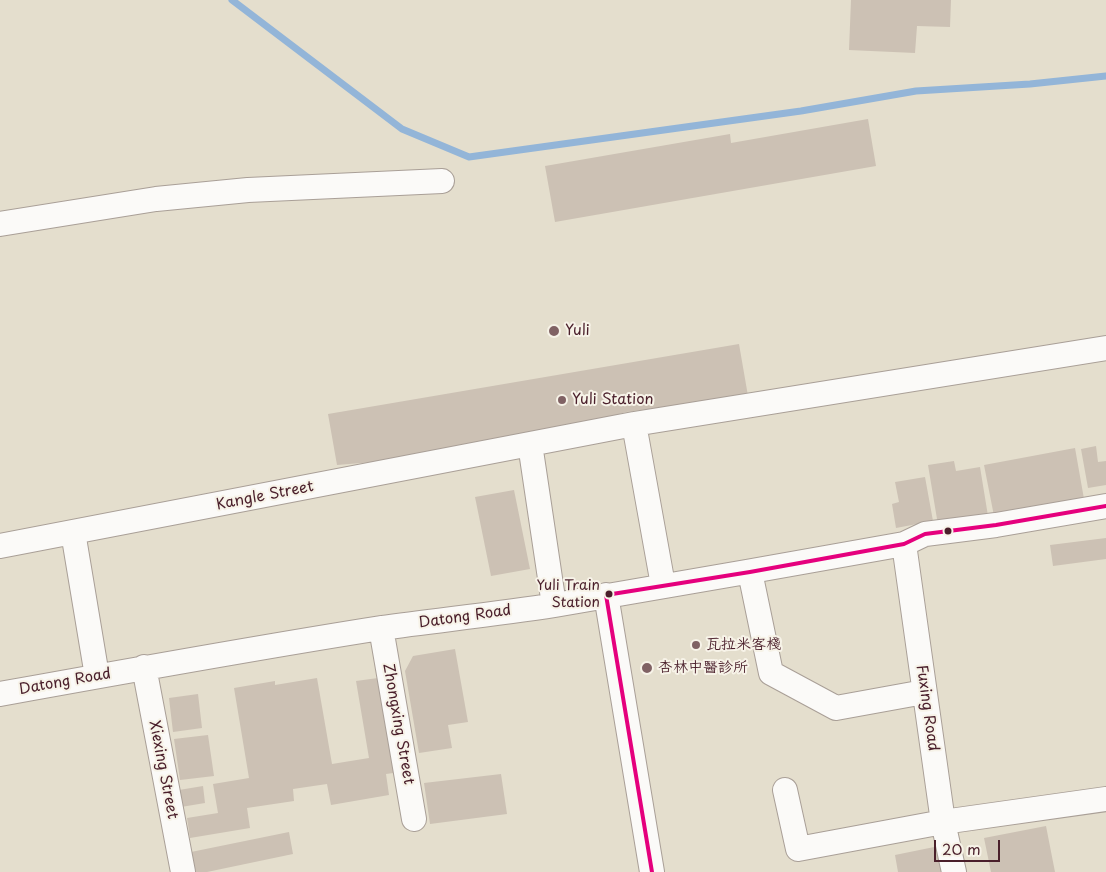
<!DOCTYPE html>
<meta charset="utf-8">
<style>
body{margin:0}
#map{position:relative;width:1106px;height:872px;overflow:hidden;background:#e4decd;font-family:"Playpen Sans",sans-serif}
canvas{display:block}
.scale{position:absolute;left:934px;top:840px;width:66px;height:22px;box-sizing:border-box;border:2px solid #4a1f2b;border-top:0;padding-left:6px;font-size:15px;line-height:18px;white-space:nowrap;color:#4a1f2b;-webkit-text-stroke:4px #f7f3e8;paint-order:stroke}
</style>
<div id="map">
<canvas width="1106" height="872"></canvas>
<div class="scale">20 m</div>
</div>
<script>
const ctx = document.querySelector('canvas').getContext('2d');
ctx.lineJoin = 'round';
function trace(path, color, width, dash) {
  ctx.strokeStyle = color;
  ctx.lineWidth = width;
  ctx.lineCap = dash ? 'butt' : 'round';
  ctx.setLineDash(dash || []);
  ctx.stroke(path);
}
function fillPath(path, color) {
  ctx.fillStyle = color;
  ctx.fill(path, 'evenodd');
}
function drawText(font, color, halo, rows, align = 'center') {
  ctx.font = font + ' "Playpen Sans","LXGW WenKai TC",sans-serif';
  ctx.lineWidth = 4;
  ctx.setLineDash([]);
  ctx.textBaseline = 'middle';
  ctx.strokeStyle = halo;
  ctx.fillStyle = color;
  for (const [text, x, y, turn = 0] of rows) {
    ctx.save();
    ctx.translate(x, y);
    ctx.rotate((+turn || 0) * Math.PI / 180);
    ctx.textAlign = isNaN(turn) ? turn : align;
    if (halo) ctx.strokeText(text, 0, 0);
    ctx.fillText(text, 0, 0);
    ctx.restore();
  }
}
const stream = new Path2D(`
 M232,0L402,129L469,157L801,111L916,91L1030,84L1106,76`);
const building = new Path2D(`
 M851,0H951L950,27L917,26L915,53L849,50Z
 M868,119L876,166L555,222L545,166L730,134L731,143Z
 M739,344L748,396L626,412L483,453L337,465L328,414Z
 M1096,446L1098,462L1106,461V485L1088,488L1081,449Z
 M1075,448L1084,499L994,516L984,465Z
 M954,461L956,471L980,467L988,516L938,525L928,465Z
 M925,477L933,521L896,528L892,504L899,502L895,482Z
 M514,490L530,569L491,576L475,497Z
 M1106,538V559L1053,566L1050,545Z
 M455,649L468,722L448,725L452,748L419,753L405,671L413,656Z
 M317,678L332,764L369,758L356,681L378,678L391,755L398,754L401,772L386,774L389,795L331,805L327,784L293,789L294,801L247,808L250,828L190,838L187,818L218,813L213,784L249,778L234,688L275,681V685Z
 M198,694L202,728L173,732L169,698Z
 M208,735L214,776L180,780L174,739Z
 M501,774L507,814L430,824L424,783Z
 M203,786L205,803L181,807L179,790Z
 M1046,826L1055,872H991L984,838Z
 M289,832L293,854L207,872H196L191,852Z
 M944,845L950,872H898L895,855Z`);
const minor = new Path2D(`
 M0,224L156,199L248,190L442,181
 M634,424L1106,348
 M73,532L97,676
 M904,544L943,822L954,872
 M0,546L530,444
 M750,572L771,673L836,708L924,692
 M606,595L652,872
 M554,605L530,444L634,424L663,585
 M381,628L414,819
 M144,667L183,872
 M0,694C127,671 254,648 381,628C439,620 497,614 555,605C671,585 788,565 904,544L925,534L996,525L1106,506
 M785,790L798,849L943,822L1106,799`);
const bus1 = new Path2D(`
 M606,595L750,572L904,544L925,534L996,525L1106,506
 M606,595L652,872`);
const markers = [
 [554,331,6,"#806264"],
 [562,400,5,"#806264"],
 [948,531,4.5,"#4a1f2b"],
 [609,594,4.5,"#4a1f2b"],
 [696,645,5,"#806264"],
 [647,668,6,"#806264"]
];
const busNames = [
 ["Yuli Train",600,586],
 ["Station",600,603]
];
const poiNames = [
 ["Yuli",565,331],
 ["Yuli Station",572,400],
 ["瓦拉米客棧",706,645],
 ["杏林中醫診所",658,668]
];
const streetNames = [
 ["Kangle Street",265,496,-11],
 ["Datong Road",465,617,-8],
 ["Datong Road",65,682,-10],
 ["Fuxing Road",927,708,82],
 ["Zhongxing Street",398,724,80],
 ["Xiexing Street",163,770,79]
];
trace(stream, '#93b5d8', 7);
fillPath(building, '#ccc1b4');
trace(minor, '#a99f97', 26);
trace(minor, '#fbfaf8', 24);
trace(bus1, '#e5007d', 4);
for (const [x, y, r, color] of markers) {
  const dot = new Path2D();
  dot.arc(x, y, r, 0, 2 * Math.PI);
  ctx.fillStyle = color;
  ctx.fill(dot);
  trace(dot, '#f7f3e8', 2);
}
drawText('14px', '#4a1f2b', '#f7f3e8', busNames, 'right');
drawText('15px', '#4a1f2b', '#f7f3e8', poiNames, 'left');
drawText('15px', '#4a1f2b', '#f7f3e8', streetNames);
</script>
